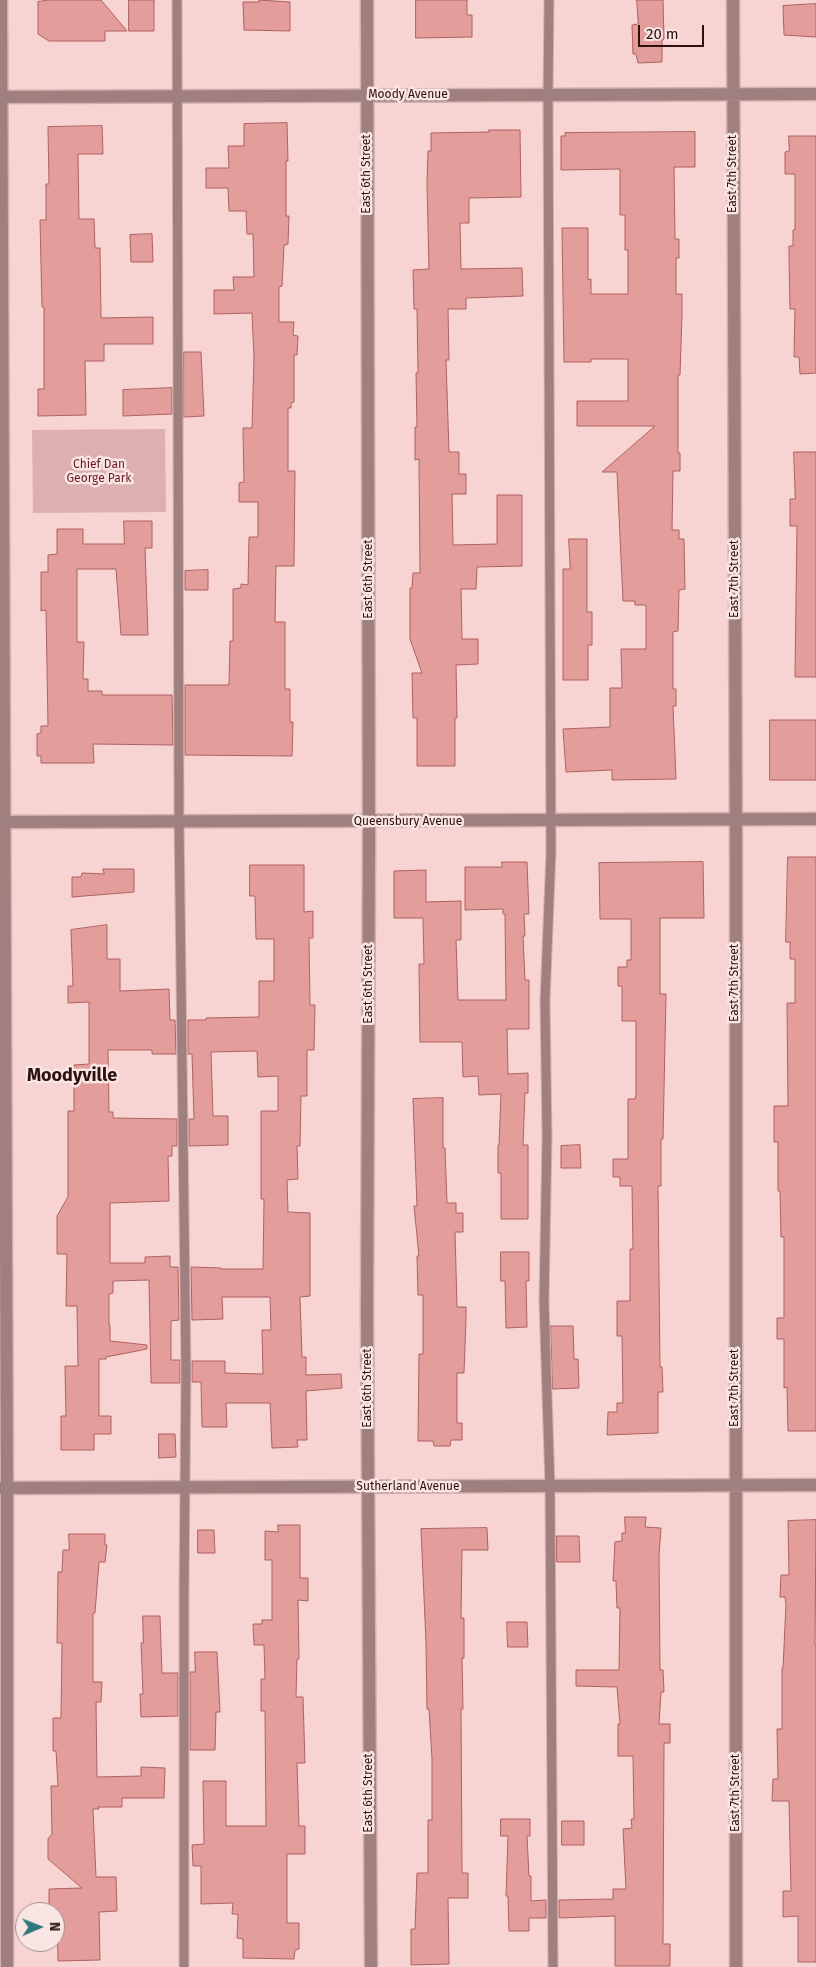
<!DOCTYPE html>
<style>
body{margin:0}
#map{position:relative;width:816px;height:1967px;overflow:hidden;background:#f7d3d2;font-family:"Fira Sans",sans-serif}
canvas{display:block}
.north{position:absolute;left:15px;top:1902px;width:50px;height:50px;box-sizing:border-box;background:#f8e5e4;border:1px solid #a7908f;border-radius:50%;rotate:89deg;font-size:14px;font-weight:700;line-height:20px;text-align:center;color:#2e1010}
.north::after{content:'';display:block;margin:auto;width:18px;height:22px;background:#2f797d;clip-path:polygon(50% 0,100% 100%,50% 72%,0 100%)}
.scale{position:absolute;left:638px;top:25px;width:66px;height:22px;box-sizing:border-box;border:2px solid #2e1010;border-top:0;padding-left:6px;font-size:15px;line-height:18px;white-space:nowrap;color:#2e1010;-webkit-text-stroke:4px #f8e5e4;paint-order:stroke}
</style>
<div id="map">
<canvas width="816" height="1967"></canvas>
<div class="north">N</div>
<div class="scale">20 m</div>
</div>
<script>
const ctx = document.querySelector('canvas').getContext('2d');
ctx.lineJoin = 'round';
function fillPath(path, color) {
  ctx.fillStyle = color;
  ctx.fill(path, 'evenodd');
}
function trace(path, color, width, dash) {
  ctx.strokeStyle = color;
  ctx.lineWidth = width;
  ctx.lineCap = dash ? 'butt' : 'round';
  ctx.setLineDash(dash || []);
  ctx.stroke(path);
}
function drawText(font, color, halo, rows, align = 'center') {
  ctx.font = font + ' "Fira Sans",sans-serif';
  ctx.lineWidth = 5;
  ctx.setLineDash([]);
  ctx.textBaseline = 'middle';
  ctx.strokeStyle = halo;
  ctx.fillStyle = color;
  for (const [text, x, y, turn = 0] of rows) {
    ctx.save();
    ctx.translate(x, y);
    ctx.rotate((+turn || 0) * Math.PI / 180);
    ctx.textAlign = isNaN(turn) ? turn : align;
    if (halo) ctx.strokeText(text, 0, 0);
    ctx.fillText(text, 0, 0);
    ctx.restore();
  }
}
const green = new Path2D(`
 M165,429L166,512L33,513L32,430Z`);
const building = new Path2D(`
 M49,0H101L127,31H105V41H49L38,34V2Z
 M129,0H154V31H129Z
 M259,0L290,2V31L244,30L243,2H259Z
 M416,0H467V15H472V37L416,38Z
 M637,0H663L664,39L662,41V62L638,63L636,54H633L632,25L638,24Z
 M816,4V37L784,35L783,6Z
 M287,123L288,161H286V216H289L288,244L284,245L282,286L279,287V322H294L293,335L298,336L297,355H294V402L291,403V408H288V471H295L294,566H276L275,622H285V689H290V722H293L292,756L185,755V685H229L230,641H233V589L241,588V584L248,585L249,537H258V502H239V483L244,482L243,428H252L254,358L252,313L214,314V290H234L233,277H254L253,234H247L246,211H229L228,188H206V168H229L228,146H244V124Z
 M102,126L103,154H78L79,219H94L95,248H100L101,318L153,317V344H104V361H85L86,415L38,416V389H44V307H42L40,220H46V184H49L48,127Z
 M489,130H520L521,197L469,198V223H460L461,269L522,268L523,296L466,298V309H448L449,360H446L449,452H459V474H466V494H452L453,545L497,544V495H522V566L477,567L476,589H461L462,639H478V664L456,665L457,718H455V766H417V718H413L412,673H422L410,639V588H412L413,573H420L419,459L415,460V427H417L416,373H418L417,309H414L413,270L429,269L427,183L428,151H431V133L489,132Z
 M695,132V167H674L675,239H679V258H676V294H682V315L680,375H678V453H680V471H673L672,530H679V539H684L685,589L679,590L678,631L673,632V689H676V706H673L676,779L612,780V770L566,772L563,729L610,727V688H622L621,649H646V605H635V601H623L617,472H602L655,426H577V401H628V359H591V362H564L562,228H588V280L591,279V294H628V250H625V215H620V169L561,170V136H565V133Z
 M789,136H816V373L800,374L799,357H794L795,309H790L789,256V246H793V230H795V174H785V152L789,151Z
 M152,234L153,262H131L130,235Z
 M184,352H201L204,416L184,417Z
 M172,388V414L123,416V390Z
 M794,452H816V677H795L797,526H790V499H795Z
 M124,521H152V548H145L148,635H121L116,569H77V642H84L83,679H88V691H102V695H172L173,745L93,744L94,763H41V756H37V734L41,733V726H48L46,610L41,611V572H48V555L57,554V529H83V544H124Z
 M569,539H587V612H592V645H588V680H563V569H570Z
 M208,570V590H185V571Z
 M770,720H816V780H770Z
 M788,857H816V1431H788L787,1387L784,1388V1339H777V1318H784V1237H781L780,1191H778V1142H774V1106H788L787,1003H795V959H790V942H786Z
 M502,862H527L529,914H524L525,936H523L525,980H529V1029H507L508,1074L528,1073V1093H525L523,1145H528V1219H501V1173H498V1145H499L501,1094L479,1095L478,1076L463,1077L462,1042H420L419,964H424L423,918H394V871L426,870V902L461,901V940H456L458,1000H506L505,914H503V909L465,910V867H502Z
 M703,862L704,918H660V994H666L663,1139H661V1186H658L660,1367H662L663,1392H658V1433L607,1435L608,1412H617V1403H623L622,1336H617V1301H630V1249H633L632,1186H620V1177H613V1159H628V1099H635L636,1095V1021H622V986H618V967H627V960H631V919H600L599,863Z
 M250,865H304V912L313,911V938H309L310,1005H315L314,1050H307V1096H301L300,1146H297L298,1179L287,1180L288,1212L310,1213V1296L300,1297L302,1357H306V1375L341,1374L342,1388L306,1391L307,1440H297L298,1447L272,1448L270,1403H226L227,1427H202L201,1382H192V1361H225V1373L263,1374L262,1330H271L270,1297H222L223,1319L192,1320L191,1267L221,1268V1269H263L264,1199H261V1111H278V1076L258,1077L257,1051L211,1052L213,1116H228V1145L189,1146V1119H194L192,1054H188V1020H206V1018L259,1017V981H274V939H256L255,896H250Z
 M103,869H134V892L72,897V877H81L82,873L104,874Z
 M107,925V959H120V991L169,989L170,1020H175L176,1054H152V1050H108L109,1112H113V1118L177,1119V1146H172V1156H168L169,1201L110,1203V1263H145V1257L170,1256V1267H178L179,1320L171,1321V1360H180V1383H151L149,1280L113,1281V1293L109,1294V1325H110V1341L147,1345V1349L106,1357V1359H99V1416H111V1434H94V1450H61V1416H66L65,1366H78L77,1306H66L67,1254H57V1216L68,1197V1111H74V1065L89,1064V1002L68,1003V986H73L71,930Z
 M443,1098V1148H445L447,1203H456V1213H463V1232H455L457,1307H466V1320L464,1373H457V1423H462V1440H451L450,1446H434L433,1441H418L419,1354H423V1295H418L417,1256H419L414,1206H417L413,1099Z
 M580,1145L581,1168H561V1146Z
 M501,1252H529V1281H526L527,1327L506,1328L505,1281H501Z
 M551,1326H573L574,1359H578L579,1388L553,1389Z
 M159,1434H175L176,1457L159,1458Z
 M625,1517H646L645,1527L661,1528L659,1556L660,1670H663L664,1692H661L659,1724H670V1743H664L663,1944H670V1966H615V1916L559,1918V1900L613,1899V1889H626L623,1829L632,1828L631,1819H634L633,1756H618V1724H620L617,1687L576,1686V1670H619L620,1608H617L616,1581H613L615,1542L622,1541V1533H625Z
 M816,1520L815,1645H816V1962H798V1916L783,1917V1891H791L789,1801H772L773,1779H778L777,1729H782V1668H783L786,1604L785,1597H780L781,1575H789L788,1521Z
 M278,1525H300V1578H308V1601L298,1600L299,1659H297L296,1697H303L305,1763H297L299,1826H305V1854H287V1923H299V1949L295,1950L294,1959L243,1958V1939L237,1938L238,1914H232L233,1903L201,1904V1866H193L192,1845L204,1844L203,1781H226V1826H266L265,1711H261V1679H265L264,1645H254L253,1624H262V1620H272V1560H265V1531L278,1532Z
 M487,1528L488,1550H462L461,1618H464V1658H462L463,1709H461L462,1873H468V1898H448L449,1964L411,1965V1929H415L417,1873H428V1820H432V1759L429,1709H427L426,1643L421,1529Z
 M198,1530H214L215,1553H198Z
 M69,1534H105V1545H107L105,1562H99L95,1613H93V1682H102L101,1702H96L97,1777L141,1776V1767L165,1768L164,1798H122V1807H98L99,1809H93L96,1877H116L117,1911L99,1912L100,1960L58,1961L57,1909H49V1889L82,1888L48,1859V1839L52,1834L51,1786H58L56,1751H53V1718H61L62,1643H57L58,1572H62L63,1550H69Z
 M557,1536H579L580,1562H557Z
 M143,1616H160L162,1673H178V1716L141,1717L140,1694H143L141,1643H143Z
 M507,1622H527L528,1647H508Z
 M195,1652H217L220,1712H216L215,1750H190V1672H195Z
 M501,1819H530V1836H527L529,1876H531V1901L546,1900V1918H529V1931H509L508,1896H506L508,1836H501Z
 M562,1821H584V1845H562Z`);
const service = new Path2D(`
 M177,0L179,821L186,1371L184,1590V1967
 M549,0L548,95L551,852L545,1001L547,1137L544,1301L550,1487L553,1967`);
const minor = new Path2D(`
 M1,0L7,1488V1967
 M367,0L369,845L367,1311L371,1967
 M733,0L736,853V1967
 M0,97L816,94
 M1,1488L816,1485`);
const tertiary = new Path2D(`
 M0,822L816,819`);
const streetNames = [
 ["Moody Avenue",408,95],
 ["East 6th Street",367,174,-90],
 ["East 7th Street",733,174,-90],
 ["East 6th Street",369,579,-90],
 ["East 7th Street",735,579,-90],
 ["Queensbury Avenue",408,822],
 ["East 7th Street",735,983,-90],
 ["East 6th Street",369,984,-90],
 ["East 6th Street",368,1388,-90],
 ["East 7th Street",735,1388,-90],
 ["Sutherland Avenue",408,1487],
 ["East 6th Street",369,1793,-90],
 ["East 7th Street",736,1793,-90]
];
const parkNames = [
 ["Chief Dan",99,465],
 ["George Park",99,479]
];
const districtNames = [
 ["Moodyville",72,1076]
];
fillPath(green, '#dcb0ae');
fillPath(building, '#e39d9b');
trace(building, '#af6160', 1);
trace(service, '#d3b0af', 11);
trace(minor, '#d3b0af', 15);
trace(tertiary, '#d3b0af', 15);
trace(service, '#9f807f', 9);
trace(minor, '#9f807f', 12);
trace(tertiary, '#9f807f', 12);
drawText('12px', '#2e1010', '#f8e5e4', streetNames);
drawText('12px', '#6c1b21', '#f8e5e4', parkNames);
drawText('bold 18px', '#2e1010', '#f8e5e4', districtNames);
</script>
